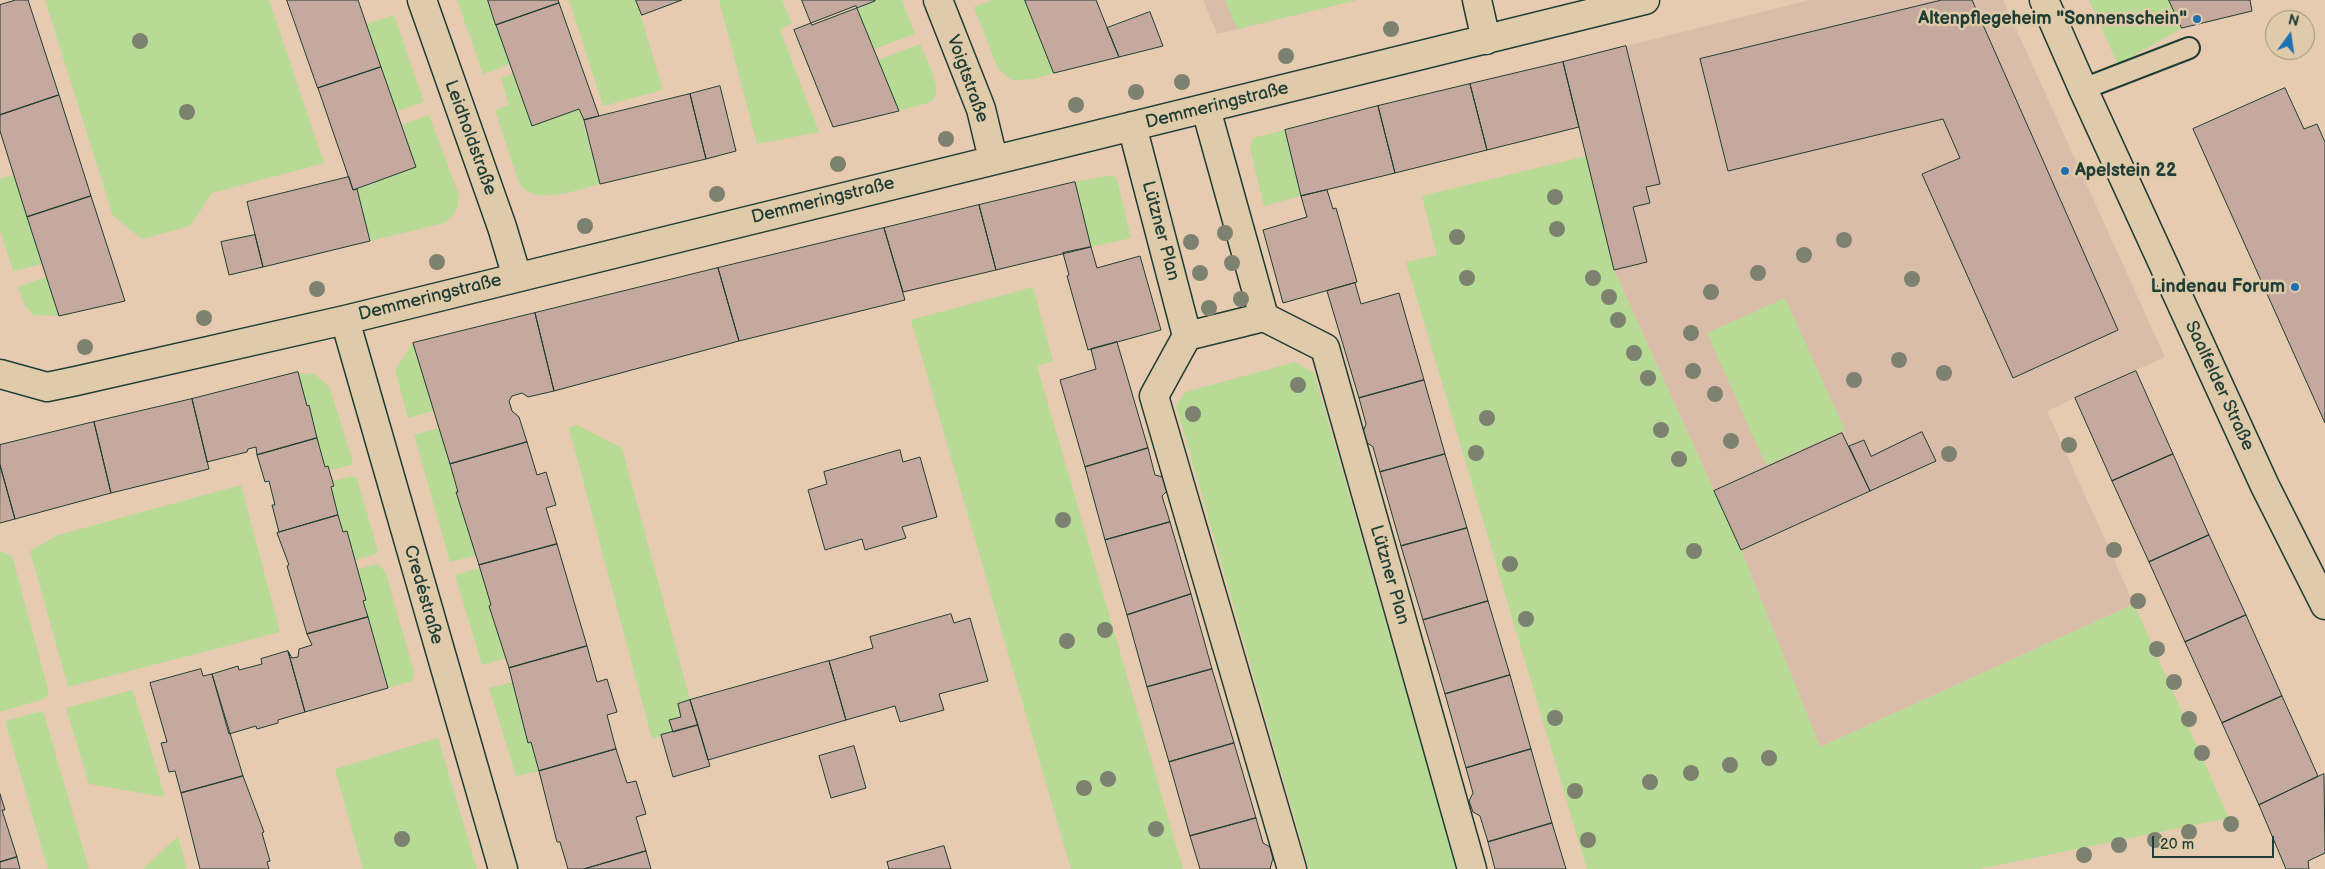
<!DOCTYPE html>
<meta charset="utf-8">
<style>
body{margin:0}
#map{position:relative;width:2325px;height:869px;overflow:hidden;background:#e7cbb1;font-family:"Balsamiq Sans",sans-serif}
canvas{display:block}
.north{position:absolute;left:2265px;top:10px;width:50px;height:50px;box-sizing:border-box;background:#dfcbaa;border:1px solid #92927b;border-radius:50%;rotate:14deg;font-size:14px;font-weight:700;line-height:20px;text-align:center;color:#1f3d34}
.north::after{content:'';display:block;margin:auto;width:18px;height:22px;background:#1f6fb2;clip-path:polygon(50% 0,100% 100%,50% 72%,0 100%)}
.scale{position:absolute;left:2152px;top:836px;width:122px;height:22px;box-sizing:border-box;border:2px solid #1f3d34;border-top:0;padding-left:6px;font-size:15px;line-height:18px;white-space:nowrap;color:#1f3d34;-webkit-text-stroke:4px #dfcbaa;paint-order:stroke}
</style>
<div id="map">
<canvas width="2325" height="869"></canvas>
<div class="north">N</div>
<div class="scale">20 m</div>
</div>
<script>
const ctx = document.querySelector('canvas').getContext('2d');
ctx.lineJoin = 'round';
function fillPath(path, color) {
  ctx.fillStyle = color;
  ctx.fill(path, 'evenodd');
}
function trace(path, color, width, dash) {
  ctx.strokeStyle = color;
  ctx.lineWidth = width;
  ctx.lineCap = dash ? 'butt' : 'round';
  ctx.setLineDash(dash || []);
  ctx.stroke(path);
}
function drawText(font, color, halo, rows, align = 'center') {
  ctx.font = font + ' "Balsamiq Sans",sans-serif';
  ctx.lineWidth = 5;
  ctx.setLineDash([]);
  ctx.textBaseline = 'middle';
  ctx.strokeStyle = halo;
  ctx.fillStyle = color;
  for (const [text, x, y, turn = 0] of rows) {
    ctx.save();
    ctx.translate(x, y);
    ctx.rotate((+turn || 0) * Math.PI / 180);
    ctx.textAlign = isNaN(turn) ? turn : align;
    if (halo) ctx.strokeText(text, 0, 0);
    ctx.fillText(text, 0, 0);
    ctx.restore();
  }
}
const built = new Path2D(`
 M1203,0H1357L1217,34Z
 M1809,0H2003L2165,357L2047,411L2134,604L1820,747L1741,550L1614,270L1563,62Z`);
const green = new Path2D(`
 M45,0H269L324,163L212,193L190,226L142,239L113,216Z
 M457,0H488L510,64L483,74Z
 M569,0H636L663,90L603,106Z
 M719,0H782L792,23L780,30L819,132L757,144Z
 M875,0H902L915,34L874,49L857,9Z
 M992,0H1025L1054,73L1035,79L1012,80L998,69L974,7Z
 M1225,0H1357L1237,29Z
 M2089,0H2169L2182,28L2118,65Z
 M394,15L424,102L397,111L366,24Z
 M920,44C925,57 947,94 930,102C920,106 909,107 899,111L878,60Z
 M513,74L532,126L579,109L600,184C577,189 535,208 519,183L495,110L509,105L501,78Z
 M429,115L459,195C458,210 456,214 444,223L370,241L357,189L416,167L402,125Z
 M1285,130L1301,196L1264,206L1250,149L1253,138Z
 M1586,156L1614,270L1741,550L1820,747L2134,604L2229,818L1979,869H1587L1406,262L1437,255L1422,196Z
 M14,175L42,264L13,271L0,230V179Z
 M1112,175L1117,179L1131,238L1091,247L1075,182Z
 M46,277L59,316L33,315L24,304L18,287Z
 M1033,287L1053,361L1037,366L1183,869H1071L911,320Z
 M1785,298L1845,430L1766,465L1707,333Z
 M413,343L433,411L408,418L395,370Z
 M1295,362L1314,373L1457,869H1309L1176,405L1186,392Z
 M298,373L314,374L329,386L353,462L351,465L329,470L328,466L325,467L309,406H307Z
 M577,425L622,448L690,700L678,704L681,717L669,720L673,732L652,739L569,428Z
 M439,428L458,492L456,493L477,555L450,562L414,435Z
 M352,476L357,479L378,551L376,554L355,560L347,531L343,532L331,487L334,486L333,481Z
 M241,485L280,632L68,687L30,551L58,535Z
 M0,551L12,556L49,693L44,699L0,712Z
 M377,564L385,571L414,672L412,681L388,688L363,601L366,599L358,569Z
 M480,568L491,605L489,607L506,658L482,665L455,575Z
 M513,682L528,742H531L539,771L516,776L489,688Z
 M133,690L165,797L89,784L66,708Z
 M43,711L89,869H48L5,721Z
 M438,738L477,869H363L335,769Z
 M178,836L187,869H143Z`);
const building = new Path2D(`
 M16,0H28L59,95L0,115V5Z
 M287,0H358L381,67L318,88Z
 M488,0H558L559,3L496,25Z
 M636,0H682L642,15Z
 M802,0H875V1L812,25Z
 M1025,0H1096L1119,57L1054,73Z
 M1942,0H1972L2118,330L2013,378L1922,174L1960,158L1943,119L1728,171L1700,59Z
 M2169,0H2250L2252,11L2182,28Z
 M559,3L599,116L584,120L579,109L532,126L496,25Z
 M856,6L899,111L833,127L794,30Z
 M1150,12L1163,46L1119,57L1107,28Z
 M1626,46L1660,184L1646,187L1650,203L1633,207L1647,262L1614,270L1563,62Z
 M1563,62L1579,127L1487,150L1470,84Z
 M381,67L416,167L353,190L318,88Z
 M1470,84L1487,150L1395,173L1378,106Z
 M720,86L736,151L706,159L690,94Z
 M2285,88L2304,129L2317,124L2325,142V423L2193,129Z
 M690,94L706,159L600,184L584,120Z
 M59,95L91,196L27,217L0,131V115Z
 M1378,106L1395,173L1301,196L1285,130Z
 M349,177L353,190L357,189L370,241L263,267L247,202Z
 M1075,182L1091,247L996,270L979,205Z
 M1327,190L1333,209L1336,208L1357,282L1283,303L1263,230L1307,217L1301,196Z
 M91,196L125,301L59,316L27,217Z
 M979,205L996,270L903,292L884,228Z
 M884,228L905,300L739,341L718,268Z
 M255,235L263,267L229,275L221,242Z
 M1091,247L1097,268L1140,256L1161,330L1088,350L1067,276L1069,275L1063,253Z
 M718,268L739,341L554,391L535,313Z
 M1355,283L1361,304L1399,293L1424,380L1359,398L1327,291Z
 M535,313L554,391L528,397L522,393L512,396L509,401L512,411L519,417L527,442L450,464L413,343Z
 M1117,342L1148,448L1085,467L1060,380L1096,369L1091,349Z
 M2136,371L2173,454L2112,481L2075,398Z
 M298,372L307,406L309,405L317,438L257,455L256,447L248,449L247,452L207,462L192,399Z
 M1424,380L1445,454L1380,472L1373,447L1366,442L1363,432L1366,424L1359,398Z
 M192,399L209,469L111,493L94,422Z
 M94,422L111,493L15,519L0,465V445Z
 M1922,432L1936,461L1870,491L1849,446L1864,440L1871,456Z
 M1842,433L1870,491L1741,550L1714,491Z
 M317,438L325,467L328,466L334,486L331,487L338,515L279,532L272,505H275L269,481L265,482L257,455Z
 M527,442L537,475L546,472L556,505L546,508L557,544L479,565L456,492H458L450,464Z
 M1148,448L1155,475L1163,477L1167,491L1162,496L1170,522L1105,540L1085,467Z
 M900,450L903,462L920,457L937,517L902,527L906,538L865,550L862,539L825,550L808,490L827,484L824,472Z
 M1445,454L1467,528L1401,546L1380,472Z
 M2173,454L2209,535L2149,562L2112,481Z
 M0,465L15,519L0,523Z
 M338,515L343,532L347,531L366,600L363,601L368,617L307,634L287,566L289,565L277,533Z
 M1170,522L1191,594L1127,615L1105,540Z
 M1467,528L1488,601L1423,620L1401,546Z
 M2209,535L2246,615L2185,642L2149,562Z
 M557,544L587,646L509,668L489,606L491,605L479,565Z
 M1191,594L1212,669L1147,687L1127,615Z
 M1488,601L1510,675L1445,694L1423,620Z
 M951,614L954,623L970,618L988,681L939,694L944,710L900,722L895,706L846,720L829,661L873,648L870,637Z
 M2246,615L2282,696L2222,723L2185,642Z
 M368,617L388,688L305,712L288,651L292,658L298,657L299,649L312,645L307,634Z
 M587,646L597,682L607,679L617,712L607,715L616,749L539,771L531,742L528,743L509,668Z
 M288,651L305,712L278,720V723L257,729L256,726L229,734L212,674L238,666L239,670L262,664L261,659Z
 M829,661L846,720L708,760L690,700Z
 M201,669L203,676L212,674L243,776L181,793L175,771L169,772L161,743L167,742L150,683Z
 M1212,669L1234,743L1169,762L1147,687Z
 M1510,675L1531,749L1466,768L1445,694Z
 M2282,696L2318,776L2259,805L2222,723Z
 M690,700L698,725L673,732L669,720L681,717L678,704Z
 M698,725L710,766L673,777L661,735Z
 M1234,743L1256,818L1190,836L1169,762Z
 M854,746L866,788L831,798L819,756Z
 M616,749L627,783L636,781L646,814L636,817L646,851L584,869H568L560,842H557L539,771Z
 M1531,749L1552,823L1488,842L1480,816L1473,812L1469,801L1473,793L1466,768Z
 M2324,774L2325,853L2308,861L2309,869H2286L2259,805Z
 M243,776L264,832L262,833L270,861L267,862L269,869H200L181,793Z
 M0,794L5,810H2L17,857L0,862Z
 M1256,818L1263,843L1270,847L1271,852L1273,858L1270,869H1200L1190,836Z
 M1552,823L1566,869H1495L1488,842Z
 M944,846L951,869H889L887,862Z
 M646,851L651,869H584Z
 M17,857L20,869H0V862Z`);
const service = new Path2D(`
 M2083,89L2189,48`);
const minor = new Path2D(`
 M422,0L502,227L517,277
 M938,0L981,109L993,159
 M1477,0L1486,40
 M2044,0L2083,89L2265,486L2325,605
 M1206,109L1264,317
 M1132,126L1187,336L1154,396L1292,869
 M345,320L503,869
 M1187,336L1264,317L1325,348L1472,869
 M0,374L47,387L76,381L345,320L1645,0`);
const trees = [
 [1391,29],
 [140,41],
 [1286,56],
 [1182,82],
 [1136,92],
 [1076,105],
 [187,112],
 [946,139],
 [838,164],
 [717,194],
 [1555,197],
 [585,226],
 [1557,229],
 [1225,233],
 [1457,237],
 [1844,240],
 [1191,242],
 [1804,255],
 [437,262],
 [1232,263],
 [1200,273],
 [1758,273],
 [1467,278],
 [1593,278],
 [1912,279],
 [317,289],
 [1711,292],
 [1609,297],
 [1241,299],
 [1209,308],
 [204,318],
 [1618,320],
 [1691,333],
 [85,347],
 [1634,353],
 [1899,360],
 [1693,371],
 [1944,373],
 [1648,378],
 [1854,380],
 [1298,385],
 [1715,394],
 [1193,414],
 [1487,418],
 [1661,430],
 [1731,441],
 [2069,445],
 [1476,453],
 [1949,454],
 [1679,459],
 [1063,520],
 [2114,550],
 [1694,551],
 [1510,564],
 [2138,601],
 [1526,619],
 [1105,630],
 [1067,641],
 [2157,649],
 [2174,682],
 [1555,718],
 [2189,719],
 [2202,753],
 [1769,758],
 [1730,765],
 [1691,773],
 [1108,779],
 [1650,782],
 [1084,788],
 [1575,791],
 [2231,824],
 [1156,829],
 [2189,832],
 [402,839],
 [1588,840],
 [2155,840],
 [2119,845],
 [2084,855]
];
const markers = [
 [2197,19,5,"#1f6fb2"],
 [2065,171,5,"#1f6fb2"],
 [2295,287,5,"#1f6fb2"]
];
const poiNames = [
 ["Altenpflegeheim \"Sonnenschein\"",2187,19],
 ["Apelstein 22",2075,171,"left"],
 ["Lindenau Forum",2285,287]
];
const streetNames = [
 ["Voigtstraße",967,79,70],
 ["Demmeringstraße",1217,106,-14],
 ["Leidholdstraße",470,138,70],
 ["Demmeringstraße",823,201,-14],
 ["Lützner Plan",1160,231,75],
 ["Demmeringstraße",430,298,-14],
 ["Saalfelder Straße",2219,386,65],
 ["Lützner Plan",1389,575,74],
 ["Credéstraße",423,595,74]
];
fillPath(built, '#d9bda9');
fillPath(green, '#b7da95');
fillPath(building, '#c5a89e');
trace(building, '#1f3d34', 1);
trace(service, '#1f3d34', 24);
trace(minor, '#1f3d34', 31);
trace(service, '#dfcbaa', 20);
trace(minor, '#dfcbaa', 28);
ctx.fillStyle = '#7d816f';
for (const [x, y] of trees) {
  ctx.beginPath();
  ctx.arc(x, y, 8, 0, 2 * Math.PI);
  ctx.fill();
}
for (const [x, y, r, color] of markers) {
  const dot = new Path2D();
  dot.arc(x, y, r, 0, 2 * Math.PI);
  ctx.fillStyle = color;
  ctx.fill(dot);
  trace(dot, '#dfcbaa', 2);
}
drawText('bold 18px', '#1f3d34', '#dfcbaa', poiNames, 'right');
drawText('18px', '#1f3d34', '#dfcbaa', streetNames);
</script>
